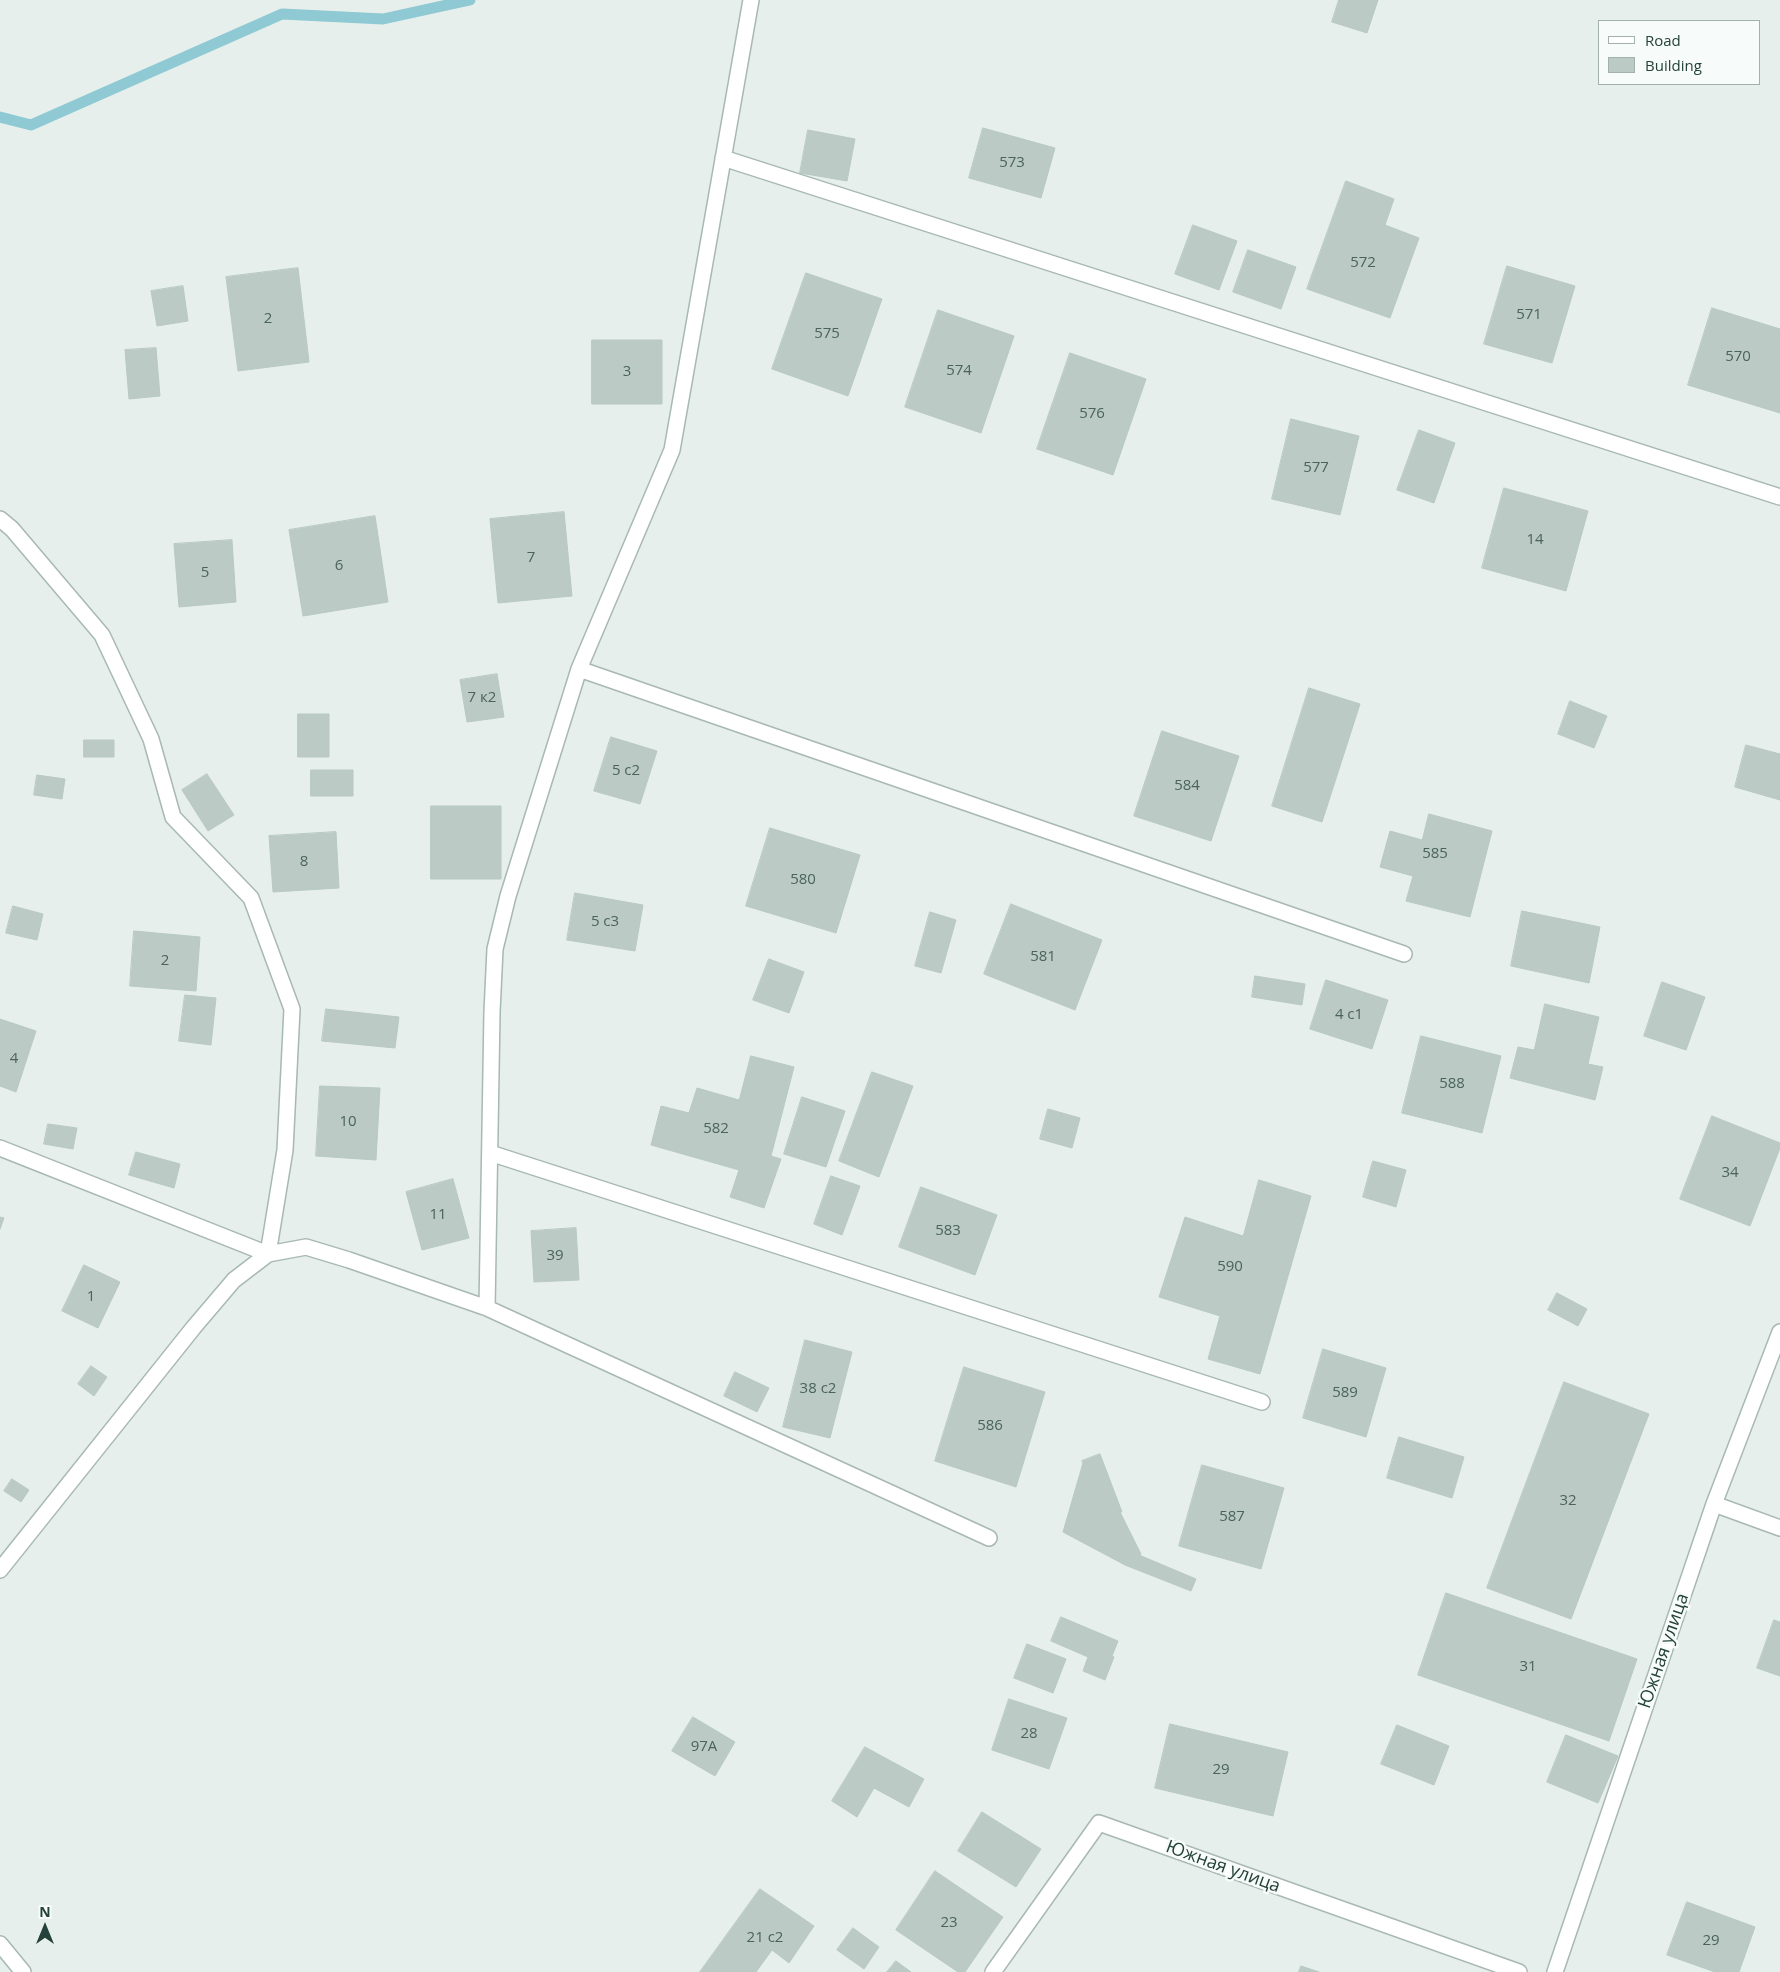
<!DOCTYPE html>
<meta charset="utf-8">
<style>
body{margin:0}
#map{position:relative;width:1780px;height:1972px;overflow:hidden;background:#e6efeb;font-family:"Open Sans",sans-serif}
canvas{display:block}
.legend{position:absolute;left:1598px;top:20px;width:162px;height:65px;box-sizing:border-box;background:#f7fbf9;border:1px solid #a3b1ad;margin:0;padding:6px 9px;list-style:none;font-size:15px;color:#24423a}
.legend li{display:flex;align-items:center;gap:10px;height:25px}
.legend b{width:25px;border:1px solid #a3b1ad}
.north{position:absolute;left:20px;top:1902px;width:50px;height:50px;-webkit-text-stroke:4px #f7fbf9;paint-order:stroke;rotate:0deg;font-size:14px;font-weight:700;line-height:20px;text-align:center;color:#24423a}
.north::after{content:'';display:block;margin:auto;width:18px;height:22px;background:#24423a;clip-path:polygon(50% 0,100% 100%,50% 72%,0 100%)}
</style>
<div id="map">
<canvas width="1780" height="1972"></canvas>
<ul class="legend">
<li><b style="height:6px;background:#fff"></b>Road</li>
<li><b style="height:14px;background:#bbcac4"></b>Building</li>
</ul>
<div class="north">N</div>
</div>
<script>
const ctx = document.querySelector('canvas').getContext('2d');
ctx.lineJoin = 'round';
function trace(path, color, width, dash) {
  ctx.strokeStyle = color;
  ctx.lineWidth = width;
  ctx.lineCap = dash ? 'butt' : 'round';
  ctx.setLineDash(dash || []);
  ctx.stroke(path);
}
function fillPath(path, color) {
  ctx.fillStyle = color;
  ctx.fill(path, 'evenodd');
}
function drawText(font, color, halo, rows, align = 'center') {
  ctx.font = font + ' "Open Sans",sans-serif';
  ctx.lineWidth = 5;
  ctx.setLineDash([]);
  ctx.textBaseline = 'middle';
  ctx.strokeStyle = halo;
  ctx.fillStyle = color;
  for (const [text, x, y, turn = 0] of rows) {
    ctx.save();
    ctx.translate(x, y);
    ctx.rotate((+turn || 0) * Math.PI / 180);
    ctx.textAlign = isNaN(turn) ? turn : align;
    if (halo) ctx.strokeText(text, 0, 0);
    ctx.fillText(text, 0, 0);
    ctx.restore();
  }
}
const stream = new Path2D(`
 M0,117L31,125L282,14L383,19L470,0`);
const building = new Path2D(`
 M1339,0H1378L1367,33L1332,22Z
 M983,128L1055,148L1041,198L969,178Z
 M808,130L855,139L847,181L800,173Z
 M1346,181L1394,199L1385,225L1419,238L1390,318L1307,289Z
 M1193,225L1237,241L1219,290L1175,274Z
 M1248,250L1296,267L1281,309L1233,292Z
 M1507,266L1575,286L1552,363L1484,344Z
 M298,268L309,362L238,371L226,277Z
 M806,273L882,299L848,396L772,369Z
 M183,286L188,321L157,326L151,291Z
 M1712,308L1780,329V413L1688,385Z
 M938,310L1014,336L981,433L905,407Z
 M592,340H662V404H592Z
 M156,348L160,396L129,399L125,350Z
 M1070,353L1146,379L1113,475L1037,449Z
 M1291,419L1359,436L1340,515L1272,499Z
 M1419,430L1455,443L1434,503L1397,490Z
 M1504,488L1588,511L1566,591L1482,568Z
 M564,512L572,596L498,603L490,519Z
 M375,516L388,602L303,616L289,530Z
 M232,540L236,602L179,607L174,544Z
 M497,674L504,717L467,722L460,680Z
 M1309,688L1360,704L1322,822L1272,806Z
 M1570,701L1607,716L1594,748L1558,734Z
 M298,714H329V757H298Z
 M1162,731L1239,756L1211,841L1134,816Z
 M611,737L657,751L640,804L594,791Z
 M84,740H114V757H84Z
 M1746,745L1780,754V800L1735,787Z
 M311,770H353V796H311Z
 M207,774L234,815L208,831L182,790Z
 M37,775L65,779L62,799L34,795Z
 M431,806H501V879H431Z
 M1429,814L1492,831L1470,917L1406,901L1413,876L1380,867L1390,831L1422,840Z
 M770,828L860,855L836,933L746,906Z
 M336,832L339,888L273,892L269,836Z
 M575,893L643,905L635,951L567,940Z
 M1011,904L1102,940L1075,1010L984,974Z
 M13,906L43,914L37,940L6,933Z
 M1522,911L1600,927L1589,983L1511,966Z
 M930,912L956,920L941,973L915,966Z
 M134,931L200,937L196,991L130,986Z
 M769,959L804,972L789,1013L753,1000Z
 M1255,976L1305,984L1302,1005L1252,997Z
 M1326,980L1388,1000L1372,1049L1310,1029Z
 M1662,982L1705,997L1686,1050L1644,1036Z
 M185,995L216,998L211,1045L179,1041Z
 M1545,1004L1599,1017L1588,1064L1603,1067L1595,1100L1510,1078L1518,1047L1534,1050Z
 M326,1009L399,1017L395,1048L322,1041Z
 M0,1019L36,1031L16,1092L0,1086Z
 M1421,1036L1501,1056L1482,1133L1402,1113Z
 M751,1056L794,1067L771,1156L781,1159L764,1208L730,1197L739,1170L651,1145L661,1106L689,1113L697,1088L739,1100Z
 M872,1072L913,1086L879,1177L839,1161Z
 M320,1086L380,1088L376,1160L316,1156Z
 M802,1097L845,1111L826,1167L784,1154Z
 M1048,1109L1080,1118L1072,1148L1040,1139Z
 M1712,1116L1780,1143V1148L1750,1226L1680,1199Z
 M48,1124L77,1128L73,1149L44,1144Z
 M136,1152L180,1164L174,1188L129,1175Z
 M1373,1161L1406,1170L1396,1207L1363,1197Z
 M831,1176L860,1186L842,1235L814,1224Z
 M453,1179L469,1238L422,1250L406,1192Z
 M1259,1180L1311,1196L1260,1374L1208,1359L1220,1316L1159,1297L1185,1217L1243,1236Z
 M921,1187L997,1215L975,1275L899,1247Z
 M0,1217L4,1218L0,1229Z
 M576,1228L579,1280L534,1282L531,1231Z
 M84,1265L120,1282L98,1328L62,1311Z
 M1557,1293L1587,1309L1578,1326L1548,1310Z
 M805,1340L852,1352L830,1438L783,1427Z
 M1323,1349L1386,1368L1366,1437L1303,1418Z
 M91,1366L107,1377L94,1396L78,1384Z
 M964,1367L1045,1392L1016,1487L935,1461Z
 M735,1372L769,1388L757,1412L724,1396Z
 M1564,1382L1649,1414L1571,1619L1487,1588Z
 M1399,1437L1464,1457L1452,1498L1387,1478Z
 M1100,1454L1122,1512H1120L1141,1554L1139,1555L1196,1579L1191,1591L1125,1565L1063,1532L1083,1463L1082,1461Z
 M1202,1465L1284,1488L1261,1569L1179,1546Z
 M12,1479L29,1490L21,1502L4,1491Z
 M1446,1593L1637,1659L1609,1741L1418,1675Z
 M1061,1617L1118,1641L1112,1656L1114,1657L1105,1680L1083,1671L1088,1657L1051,1641Z
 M1774,1620L1780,1622V1676L1757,1668Z
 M1027,1644L1066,1659L1053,1693L1014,1678Z
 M1009,1699L1067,1718L1049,1769L992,1750Z
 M693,1717L735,1742L715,1776L672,1751Z
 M1170,1724L1288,1752L1273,1816L1155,1788Z
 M1397,1725L1449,1746L1434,1785L1381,1764Z
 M1566,1735L1618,1756L1598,1803L1547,1782Z
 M865,1747L924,1779L909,1807L874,1788L857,1817L832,1801Z
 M982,1812L1041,1849L1016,1887L958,1851Z
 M935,1871L1003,1917L965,1972H958L896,1930Z
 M760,1889L814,1926L789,1963L772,1950L756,1972H700Z
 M1687,1902L1755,1927L1739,1972H1715L1667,1955Z
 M853,1928L879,1947L864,1969L837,1950Z
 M896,1961L911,1972H887Z
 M1301,1966L1319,1972H1299Z`);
const minor = new Path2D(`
 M723,158L1780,497
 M0,519L12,529L102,635L151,739L173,817L251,898L292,1009L285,1150L268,1254L234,1280L194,1327L0,1570
 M579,669L1404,954
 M0,1148L268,1254L306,1247L349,1260L487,1308L989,1538
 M490,1153L1262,1402
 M487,1308L492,1012L495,949L508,896L579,669L672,450L751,0
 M1714,1504L1780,1528
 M0,1944L23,1972
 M993,1972L1099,1823L1519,1972
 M1555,1972L1714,1504L1780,1332`);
const numberNames = [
 ["573",1012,163],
 ["572",1363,263],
 ["571",1529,315],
 ["2",268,319],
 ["575",827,334],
 ["570",1738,357],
 ["574",959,371],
 ["3",627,372],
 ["576",1092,414],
 ["577",1316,468],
 ["14",1535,540],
 ["7",531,558],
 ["6",339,566],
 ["5",205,573],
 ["7 к2",482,698],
 ["5 с2",626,771],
 ["584",1187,786],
 ["585",1435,854],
 ["8",304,862],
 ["580",803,880],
 ["5 с3",605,922],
 ["581",1043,957],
 ["2",165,961],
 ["4 с1",1349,1015],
 ["4",14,1059],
 ["588",1452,1084],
 ["10",348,1122],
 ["582",716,1129],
 ["34",1730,1173],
 ["11",438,1215],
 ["583",948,1231],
 ["39",555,1256],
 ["590",1230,1267],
 ["1",91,1297],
 ["38 с2",818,1389],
 ["589",1345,1393],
 ["586",990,1426],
 ["32",1568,1501],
 ["587",1232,1517],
 ["31",1528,1667],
 ["28",1029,1734],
 ["97А",704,1747],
 ["29",1221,1770],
 ["23",949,1923],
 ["21 с2",765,1938],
 ["29",1711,1941]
];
const streetNames = [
 ["Южная улица",1664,1651,-71],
 ["Южная улица",1223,1867,20]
];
trace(stream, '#8ec9d4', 11);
fillPath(building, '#bbcac4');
trace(building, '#b8c9c2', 1);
trace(minor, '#a8b8b2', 18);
trace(minor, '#fff', 15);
drawText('15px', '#4a645c', null, numberNames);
drawText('18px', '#24423a', '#f7fbf9', streetNames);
</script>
